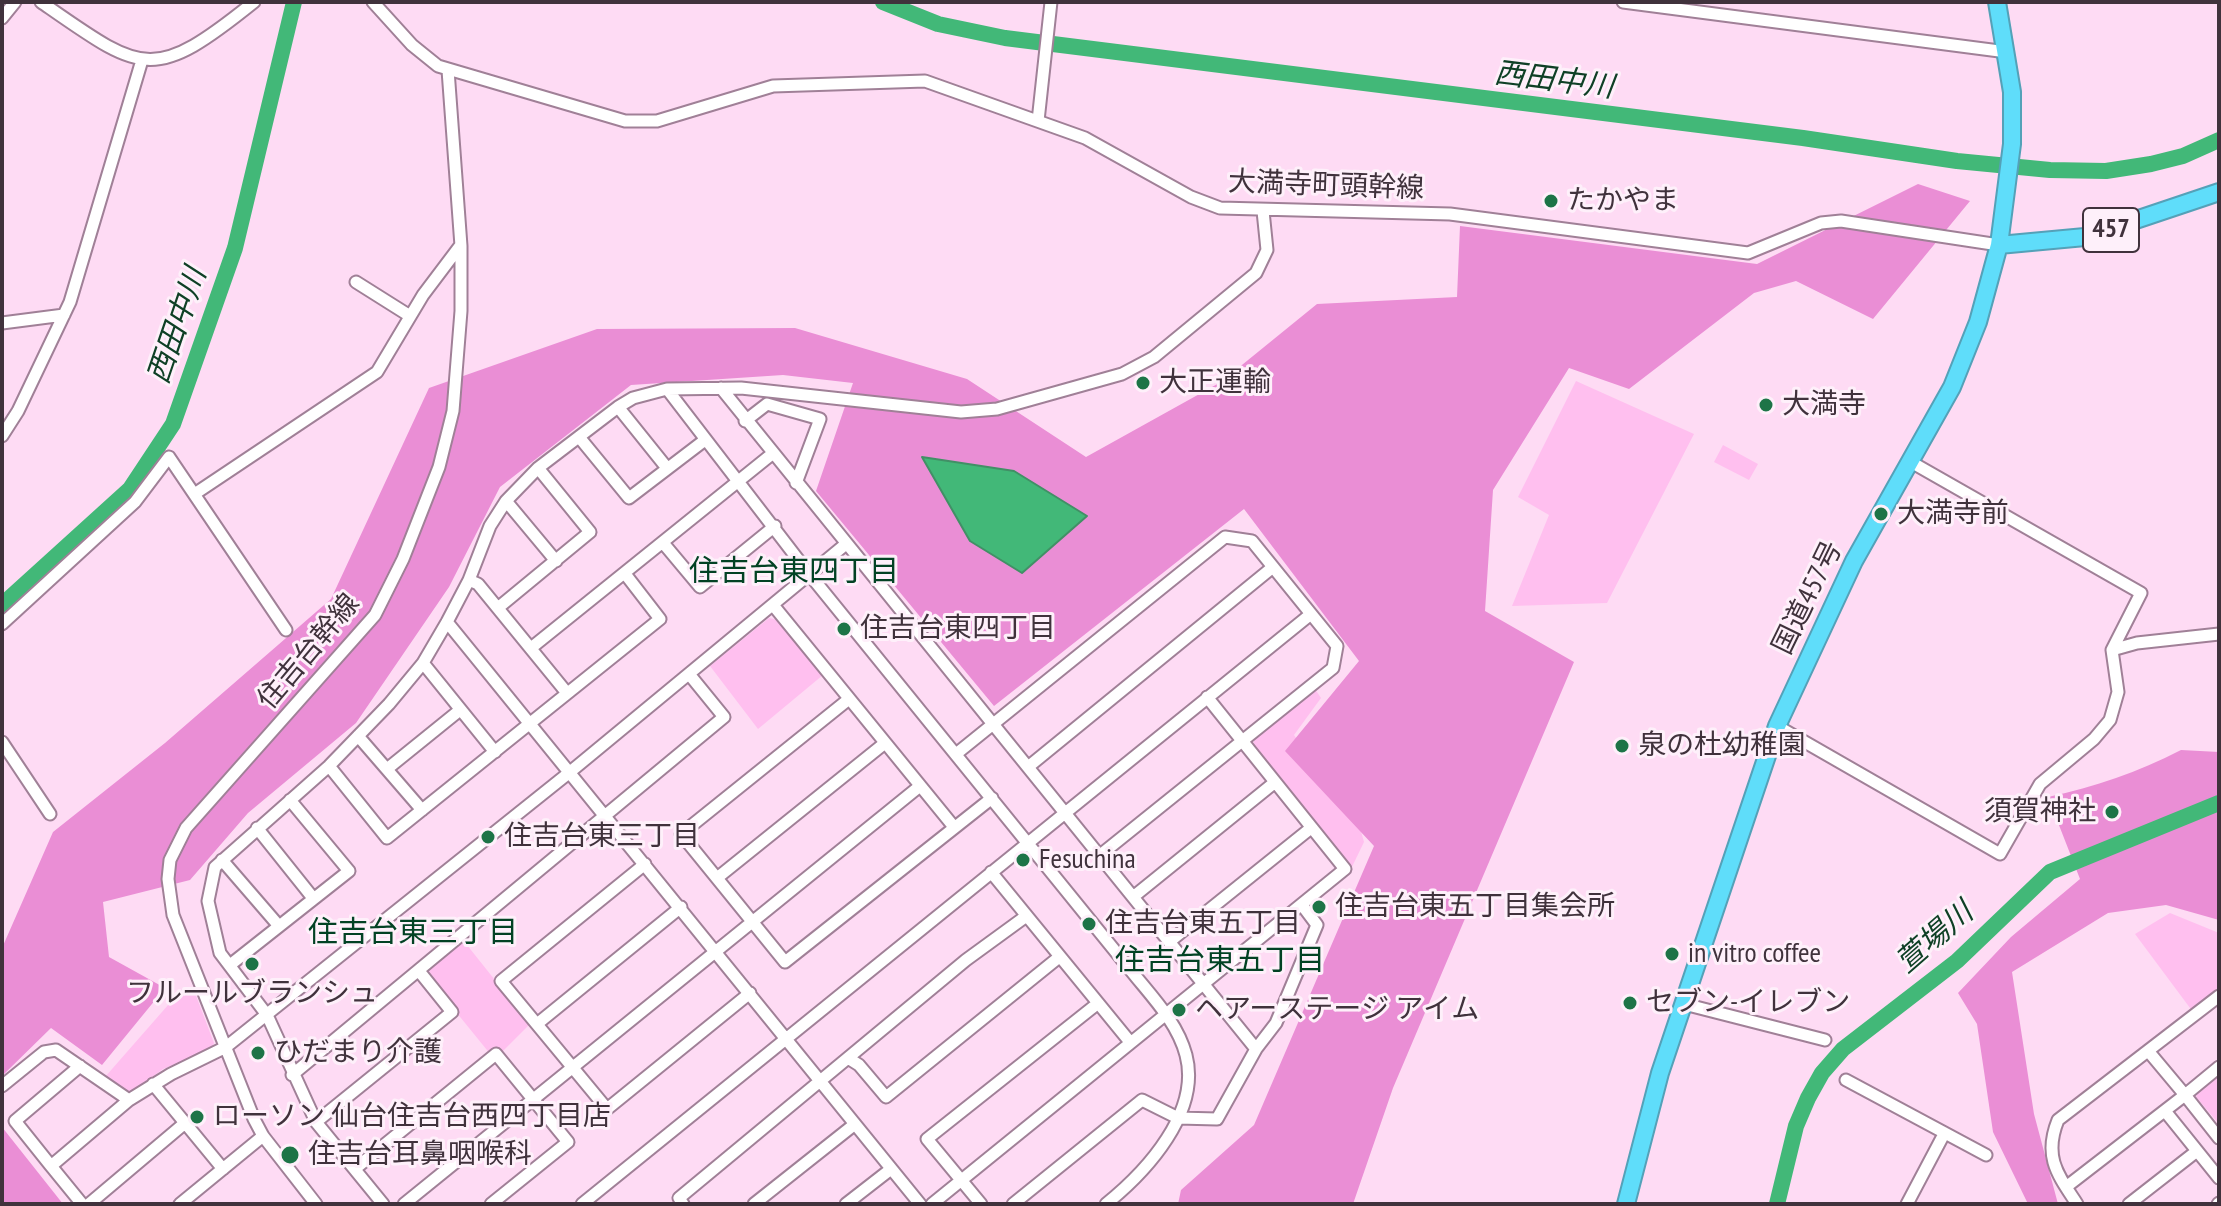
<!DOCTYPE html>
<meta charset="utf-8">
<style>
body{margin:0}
#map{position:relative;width:2221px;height:1206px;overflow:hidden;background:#fedbf4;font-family:"PT Sans Narrow",sans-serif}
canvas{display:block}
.frame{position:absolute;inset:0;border:4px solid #40323c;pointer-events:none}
</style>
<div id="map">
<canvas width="2221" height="1206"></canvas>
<div class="frame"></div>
</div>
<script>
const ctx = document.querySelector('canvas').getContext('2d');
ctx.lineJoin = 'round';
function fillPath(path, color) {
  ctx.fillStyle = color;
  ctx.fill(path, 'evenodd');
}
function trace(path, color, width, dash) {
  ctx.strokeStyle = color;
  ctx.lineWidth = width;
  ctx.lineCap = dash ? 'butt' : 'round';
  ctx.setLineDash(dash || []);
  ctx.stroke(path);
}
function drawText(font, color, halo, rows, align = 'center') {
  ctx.font = font + ' "PT Sans Narrow","Noto Sans JP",sans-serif';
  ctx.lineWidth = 6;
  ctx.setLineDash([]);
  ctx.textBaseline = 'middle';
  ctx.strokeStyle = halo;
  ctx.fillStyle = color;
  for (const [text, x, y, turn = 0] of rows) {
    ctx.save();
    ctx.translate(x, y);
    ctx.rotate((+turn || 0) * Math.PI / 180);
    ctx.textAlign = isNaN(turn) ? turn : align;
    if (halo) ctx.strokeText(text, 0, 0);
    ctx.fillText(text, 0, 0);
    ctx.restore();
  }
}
const green = new Path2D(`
 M1576,381L1694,434L1607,603L1512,606L1549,515L1518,497Z
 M1723,445L1758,464L1749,480L1714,462Z
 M769,618L779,620L823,675L758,729L710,666Z
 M1315,689L1321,698L1294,735L1322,775L1355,810L1364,842L1350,871L1253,749L1254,737Z
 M2170,913L2219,933V991L2193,1012L2135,934Z
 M463,940L530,1024L502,1052L496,1050L491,1055L426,975L427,968Z
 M183,988L195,993L214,1043L211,1050L163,1069L129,1095L105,1077Z
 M2219,1071V1124L2196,1097L2200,1086Z`);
const forest = new Path2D(`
 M1918,184L1970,201L1873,319L1796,281L1754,293L1629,389L1569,368L1493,490L1485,611L1574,662L1393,1088L1353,1204H1178L1181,1190L1254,1125L1374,846L1285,751L1359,661L1244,509L994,706L816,491L853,383L783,375L631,385L500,487L449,587L356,723L248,813L190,880L103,902L109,957L165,988L102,1065L51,1028L2,1076V948L53,832L165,743L331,599L429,388L597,329L795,328L967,379L1086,457L1221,382L1317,304L1457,297L1460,226L1757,264Z
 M2181,750L2219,752V920L2166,905L2108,913L2012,972L2034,1114L2058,1204H2028L1993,1132L1977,1024L1958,993L2011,937L2080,879L2048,797C2095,787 2138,772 2181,750Z
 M2,1127L63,1204H2Z`);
const water = new Path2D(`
 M922,457L1014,471L1087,516L1022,573L970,541Z`);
const river = new Path2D(`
 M883,2L938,24L1005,38L1803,138L1957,161L2050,170L2106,171L2151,164L2183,156L2219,140
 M2,605L130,489L173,424L235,248L294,2
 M1777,1204L1796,1126L1808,1098L1822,1073L1843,1049L1957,961L2050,872L2219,803`);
const minor = new Path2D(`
 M41,2C143,73 152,84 254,2
 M373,2L412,45L438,66L625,121H657L773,86L925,81L1085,138L1191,197L1220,208L1450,214L1748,253L1821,223L1841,221L1999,245
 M1623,2L2007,52
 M2,18L15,2
 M1038,121L1051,2
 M356,282L410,316
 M2,323L64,315
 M721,388L1256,1049
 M667,389L810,575L1137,978C1156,1001 1178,1025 1186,1055C1201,1112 1147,1171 1106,1204
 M618,407L667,468
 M745,421L767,404L820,419L796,483
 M2,436L18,411L70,302L142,60
 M579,437L629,498L705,440
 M196,493L377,372L423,295L460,246
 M506,501L556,561
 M664,544L700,587L775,526
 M469,580L478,584L567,693
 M773,605L954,827
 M499,607L590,532L538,468
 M447,622L920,1204
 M2,624L135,502L169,457L286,630
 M531,648L772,454
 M2112,650L2137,643L2219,634
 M423,663L495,752
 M849,699L681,834L785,962L992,798
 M1777,726L2000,854L2040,784L2094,739L2110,720L2118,692L2112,650L2141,593L1911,462
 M358,736L422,810
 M2,742L50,814
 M956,754L1225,537L1252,541L1337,646L1333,668L1099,856
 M329,766L387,838L660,619L626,575
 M1028,767L1273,567
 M387,769L460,710
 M257,828L313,898
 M222,860L279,926
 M645,864L501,981L607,1109L750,993
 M991,872L1130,1042
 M717,878L885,743
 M1133,897L1274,783
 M1169,942L1311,828
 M230,965L349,871L290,800
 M1684,1004L1825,1040
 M537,1024L681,907
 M848,1058L859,1065L886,1097L1058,958
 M2219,1067L2185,1095L2219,1138
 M292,1075L724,717L689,674
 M1846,1080L1986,1155
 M153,1084L223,1169
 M2,1086L44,1052L56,1050L129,1100
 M2165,1111L2219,1178
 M316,1122L452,1012L419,971
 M51,1166L15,1121L80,1066
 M356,1168L496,1054L568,1142L491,1204
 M2066,1187L2185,1095L2149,1052
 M82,1204L51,1166L129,1100L171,1074L226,1047L570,772L846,544
 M89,1204L185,1123
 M180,1204L263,1136
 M316,1204L263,1136L254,1119L173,915L168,879L170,860L186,828L375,615L403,559L439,467L453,411L461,311V246L448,70
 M383,1204L316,1122L267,1015L220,953L208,901L215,867L329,766L389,704L423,663L447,622L469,580L490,526L506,501L538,468L618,407L633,398L667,389L741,388L961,412L997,409L1122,374L1154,357L1256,273L1267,250L1263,211
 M404,1204L920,786
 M582,1204L1311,614
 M683,1204L679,1198L966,960L1025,917
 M754,1204L855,1124
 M846,1204L891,1169
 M932,1204L1345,869L1207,697
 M981,1204L927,1139L1097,1004
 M1013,1204L1142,1100L1178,1118L1217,1119L1256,1049L1276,1023L1317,925L1302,905
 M1907,1204L1944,1134
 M2077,1204C2058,1175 2043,1157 2058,1120L2219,996
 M2129,1204L2197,1151
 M2218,1204L2219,1203`);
const highway = new Path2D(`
 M1999,245L2085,237L2219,192
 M1626,1204L1660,1073L1777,726L1854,561L1952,387L1978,322L1999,245L2012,144V92L1997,2`);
const markers = [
 [1551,201,8,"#1d7447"],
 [1143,383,8,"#1d7447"],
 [1766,405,8,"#1d7447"],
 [1881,514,8,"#1d7447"],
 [844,629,8,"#1d7447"],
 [1622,746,8,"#1d7447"],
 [2112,812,8,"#1d7447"],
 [488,837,8,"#1d7447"],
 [1023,860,8,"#1d7447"],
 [1319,907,8,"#1d7447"],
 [1089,924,8,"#1d7447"],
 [1672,954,8,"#1d7447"],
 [252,964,8,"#1d7447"],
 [1630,1003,8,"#1d7447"],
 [1179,1010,8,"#1d7447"],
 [258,1053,8,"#1d7447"],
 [197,1117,8,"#1d7447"],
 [290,1155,10,"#1d7447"]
];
const shields = [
 [2111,230,56]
];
const shieldNames = [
 ["457",2111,230]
];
const streetNames = [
 ["大満寺町頭幹線",1326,186,2],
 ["国道457号",1808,598,-64],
 ["住吉台幹線",309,652,-50]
];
const poiNames = [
 ["たかやま",1567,201],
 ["大正運輸",1159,383],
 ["大満寺",1782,405],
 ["大満寺前",1897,514],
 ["住吉台東四丁目",860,629],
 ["泉の杜幼稚園",1638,746],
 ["須賀神社",2096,812,"right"],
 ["住吉台東三丁目",504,837],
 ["Fesuchina",1039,860],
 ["住吉台東五丁目集会所",1335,907],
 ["住吉台東五丁目",1105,924],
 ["in vitro coffee",1688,954],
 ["フルールブランシュ",252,994,"center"],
 ["セブン-イレブン",1646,1003],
 ["ヘアーステージ アイム",1195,1010],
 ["ひだまり介護",274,1053],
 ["ローソン 仙台住吉台西四丁目店",213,1117],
 ["住吉台耳鼻咽喉科",308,1155]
];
const waterNames = [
 ["西田中川",1554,81,7],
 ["西田中川",178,326,-71],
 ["萱場川",1935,938,-41]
];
const neighbourhoodNames = [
 ["住吉台東四丁目",794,572],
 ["住吉台東三丁目",413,933],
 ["住吉台東五丁目",1220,961]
];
fillPath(green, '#ffbfef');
fillPath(forest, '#ea8ed5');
fillPath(water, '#42b878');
trace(water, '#419066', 2);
trace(river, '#42b878', 16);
trace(minor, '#a08097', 15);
trace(highway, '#54a1b8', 20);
trace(minor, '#fff', 11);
trace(highway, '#5fddfa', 16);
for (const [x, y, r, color] of markers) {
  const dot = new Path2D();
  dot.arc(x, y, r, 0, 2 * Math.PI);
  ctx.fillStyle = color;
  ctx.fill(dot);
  trace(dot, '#fef0fa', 3);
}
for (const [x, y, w] of shields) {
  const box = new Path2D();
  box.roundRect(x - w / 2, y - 22, w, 44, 6);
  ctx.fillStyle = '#fef0fa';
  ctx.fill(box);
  trace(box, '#40323c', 2);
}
drawText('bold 26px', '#40323c', null, shieldNames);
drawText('28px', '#40323c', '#fef0fa', streetNames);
drawText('28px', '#40323c', '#fef0fa', poiNames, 'left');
drawText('italic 30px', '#0f4026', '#fef0fa', waterNames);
drawText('30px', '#024224', '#fef0fa', neighbourhoodNames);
</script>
